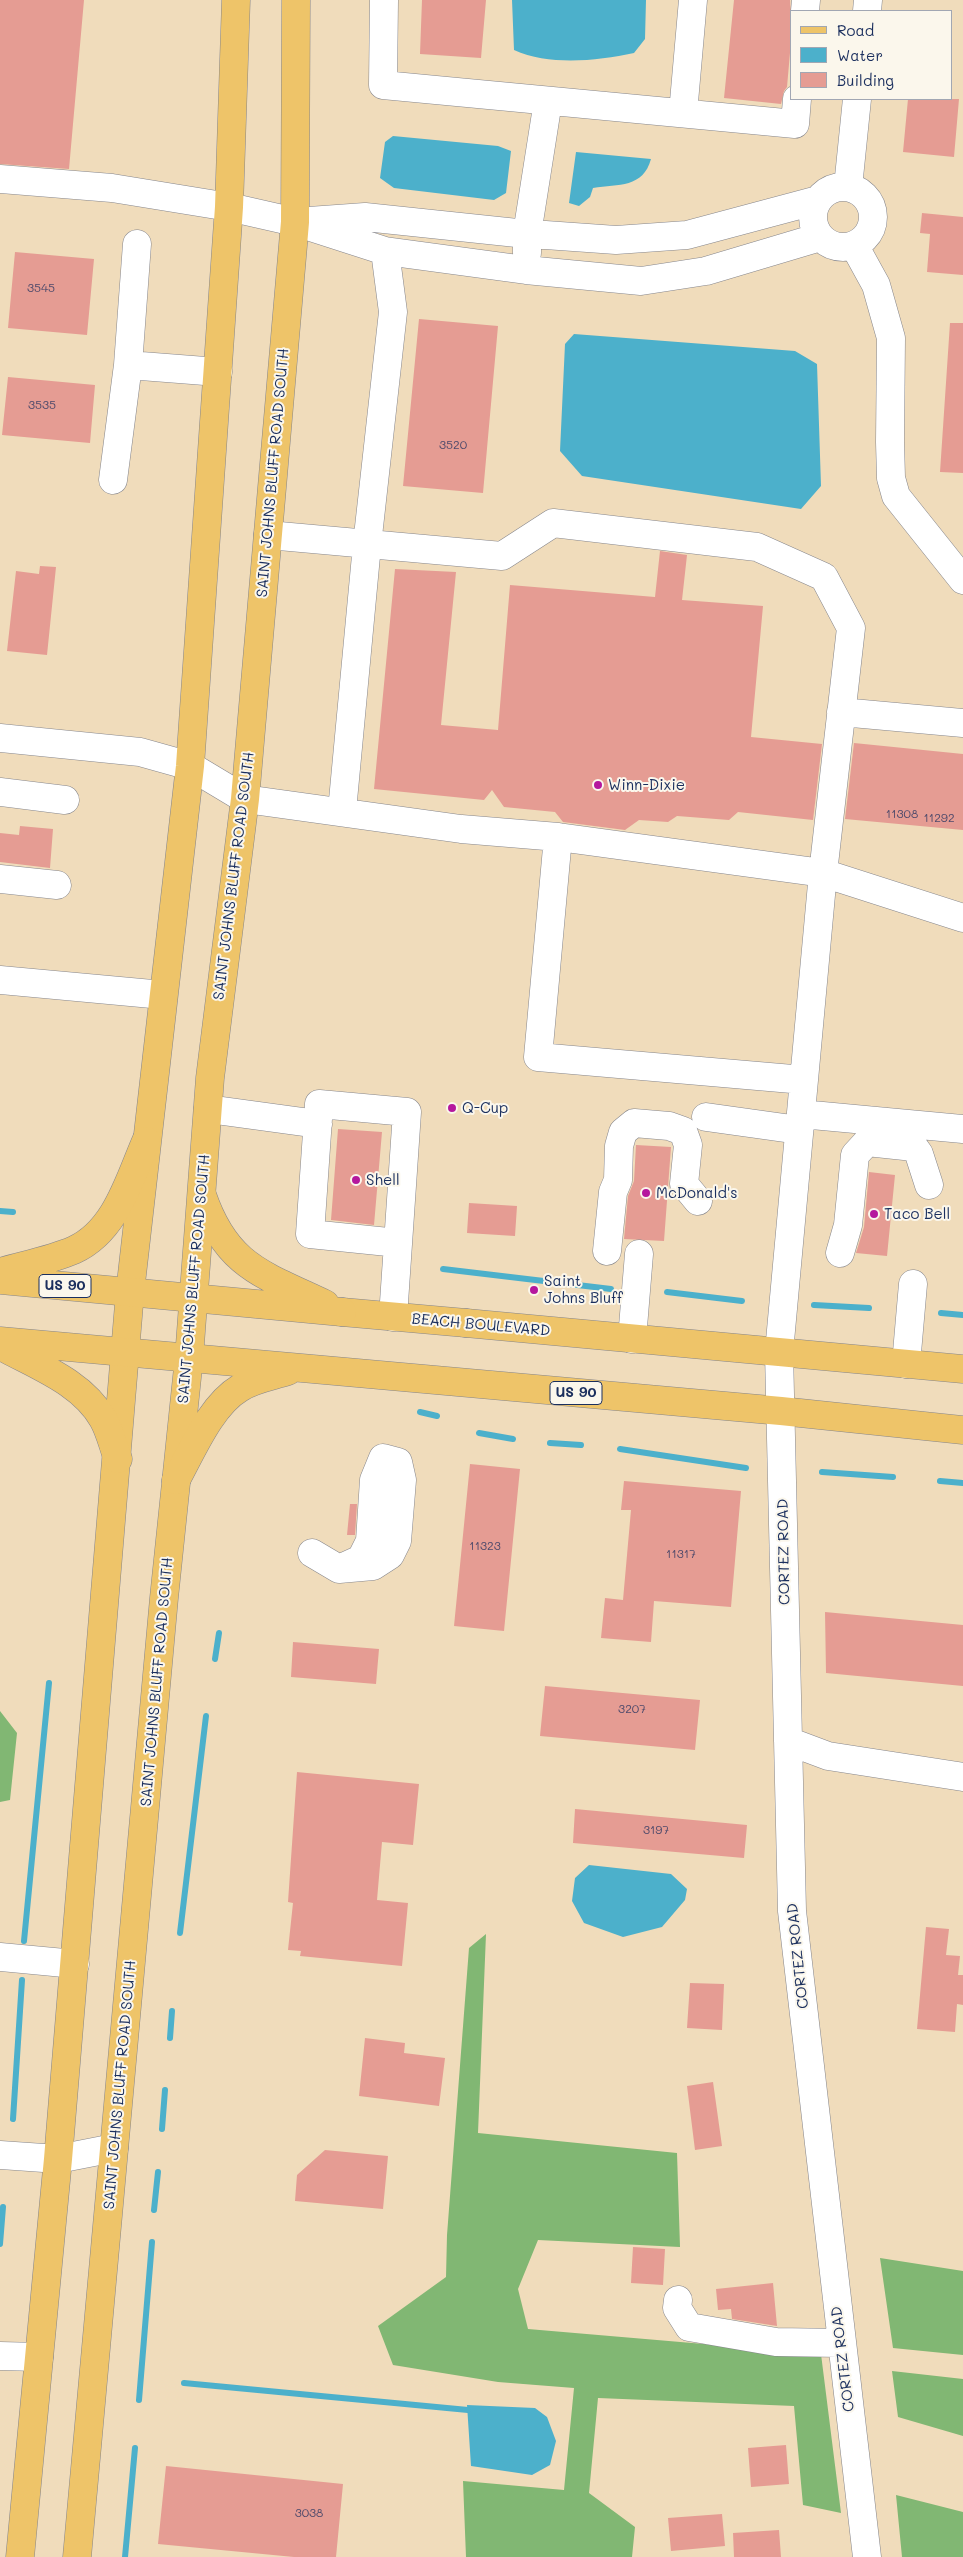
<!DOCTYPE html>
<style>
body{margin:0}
#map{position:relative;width:963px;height:2557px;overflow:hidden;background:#f0dcbb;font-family:Mali,sans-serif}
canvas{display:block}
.legend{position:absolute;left:790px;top:10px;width:162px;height:90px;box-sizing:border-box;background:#fbf7ec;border:1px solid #a1a7b3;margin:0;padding:6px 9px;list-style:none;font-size:15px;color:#1b2f5e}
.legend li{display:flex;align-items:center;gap:10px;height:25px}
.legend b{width:25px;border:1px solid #a1a7b3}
</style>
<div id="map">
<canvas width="963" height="2557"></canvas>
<ul class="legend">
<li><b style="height:6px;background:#eec469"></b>Road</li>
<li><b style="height:14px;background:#4cb0cb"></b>Water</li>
<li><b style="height:14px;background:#e59c93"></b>Building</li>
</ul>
</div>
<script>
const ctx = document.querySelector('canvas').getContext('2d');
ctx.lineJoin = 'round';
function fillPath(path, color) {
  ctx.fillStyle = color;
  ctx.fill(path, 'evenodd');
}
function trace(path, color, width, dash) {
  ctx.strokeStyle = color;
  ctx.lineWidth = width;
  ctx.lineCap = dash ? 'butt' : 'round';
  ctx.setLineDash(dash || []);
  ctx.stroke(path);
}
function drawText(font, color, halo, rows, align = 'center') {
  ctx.font = font + ' Mali,sans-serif';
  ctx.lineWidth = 4;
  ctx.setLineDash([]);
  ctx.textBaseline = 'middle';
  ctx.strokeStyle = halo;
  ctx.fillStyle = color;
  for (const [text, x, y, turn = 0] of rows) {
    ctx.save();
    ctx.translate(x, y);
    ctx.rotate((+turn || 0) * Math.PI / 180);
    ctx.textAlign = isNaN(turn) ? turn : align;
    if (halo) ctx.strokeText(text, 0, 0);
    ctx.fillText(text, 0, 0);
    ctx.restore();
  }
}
const forest = new Path2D(`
 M0,1711L17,1733L10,1800L0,1802Z
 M486,1934L478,2133L677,2153L680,2247L538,2240L518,2289L528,2329L821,2354L841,2513L803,2505L794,2406L598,2398L589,2493L635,2527L632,2557H466L463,2481L564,2490L574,2388L498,2382L393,2365L378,2326L446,2277L447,2235L469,1948Z
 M880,2258L963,2271V2355L893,2348Z
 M892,2371L963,2379V2436L898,2417Z
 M896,2495L963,2512V2557H902Z`);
const water = new Path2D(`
 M512,0H646L645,39L634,53C596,61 550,66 514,50Z
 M393,136L498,146L511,151L506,193L494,200L394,188L380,178L385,142Z
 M576,152L651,159C643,188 619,184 593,188L590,197L579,206L569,203Z
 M574,334L795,351L817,364L821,486L801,509L582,476L560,451L565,344Z
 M589,1865L671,1874L687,1889L685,1900L662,1927L623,1937L584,1923L572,1901L575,1878Z
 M467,2405L535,2408L547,2417L556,2441L550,2465L532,2475L471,2466Z`);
const stream = new Path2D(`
 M0,1211L13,1212
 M443,1269L611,1289
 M667,1292L742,1301
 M814,1305L869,1308
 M941,1313L963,1315
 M420,1412L437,1416
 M479,1433L513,1439
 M550,1443L581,1445
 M620,1449L746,1468
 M822,1472L893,1477
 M940,1481L963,1483
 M215,1659L219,1633
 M180,1933L206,1716
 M24,1941L49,1683
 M170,2038L172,2011
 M13,2119L22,1980
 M162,2129L165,2090
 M154,2210L158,2172
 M0,2244L3,2207
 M184,2383L468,2410
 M139,2400L152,2242
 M125,2557L135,2448`);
const building = new Path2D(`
 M0,0H84L69,169L0,164Z
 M422,0H486L481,58L420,54Z
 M734,0H790L792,30L787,87L784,91L781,104L724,98Z
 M908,99H959L954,157L903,152Z
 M922,213L963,217V275L927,272L930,234L920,233Z
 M15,252L94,259L87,335L8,328Z
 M419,319L498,326L483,493L403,486Z
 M950,323H963V473L940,472Z
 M8,377L95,385L90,443L2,435Z
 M660,551L687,555L682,600L763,606L751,737L822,744L813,820L738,812L729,820L677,816L668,822L639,820L625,830L563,822L555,812L504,807L492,790L484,800L374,789L395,569L456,572L441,725L498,730L510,585L655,597Z
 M40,566L56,567L47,655L7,651L16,571L39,574Z
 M854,743L963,754V830L845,819Z
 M20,826L53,829L50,868L0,862V833L19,835Z
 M338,1129L382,1132L374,1225L331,1220Z
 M636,1145L671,1147L664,1241L624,1239L628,1196L634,1181Z
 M869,1172L895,1175L887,1256L856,1253L864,1227Z
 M469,1203L517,1206L515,1236L467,1233Z
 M470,1464L520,1469L504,1631L454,1626Z
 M624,1481L741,1491L731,1607L654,1601L651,1642L601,1638L605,1598L623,1600L631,1510H621Z
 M350,1504H357L355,1535H347Z
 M825,1612L963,1625V1686L826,1673Z
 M293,1642L379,1649L376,1684L291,1677Z
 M545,1686L700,1700L695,1750L540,1736Z
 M297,1772L419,1784L413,1845L382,1842L377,1900L408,1903L402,1966L300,1956L301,1951L288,1950L293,1903L288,1902Z
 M575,1809L747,1825L744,1858L573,1843Z
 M926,1927L949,1929L946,1955L960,1956L958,1975H963V2005L957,2004L955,2032L917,2029Z
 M690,1983L724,1984L722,2030L687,2028Z
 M365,2038L405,2043L404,2053L445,2058L439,2106L359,2096Z
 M713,2082L722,2146L695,2150L687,2086Z
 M325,2150L388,2156L383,2209L295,2201L297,2175Z
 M633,2247L665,2249L663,2285L631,2283Z
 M773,2283L777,2326L732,2319L731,2309L718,2310L716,2289Z
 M786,2445L789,2484L751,2487L748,2448Z
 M166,2466L343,2484L336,2557H294L158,2544Z
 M722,2514L725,2546L671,2551L668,2518Z
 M779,2530L781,2557H734L733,2533Z`);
const minor = new Path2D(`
 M384,0L383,85L795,124L797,99
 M805,11L806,0
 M867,11L868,0
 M683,113L693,0
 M0,179L112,188L229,207L295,222L385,251L526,270L641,281L706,271L820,237
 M813 217a30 30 0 1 1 60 0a30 30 0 1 1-60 0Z
 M848,187L857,99
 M309,221L365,217L517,233L616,240L687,235L818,200
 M854,245L876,285L891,338L890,442L891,478L896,496L963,580
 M527,253V234L548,101
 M128,365L218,372
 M113,480L128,365L137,244
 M268,535L502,556L553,523L757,547L824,577L851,628L823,873L779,1352L792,1911L867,2557
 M841,712L963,723
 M0,738L140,752L190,766L245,799L461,829L558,837L823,873L963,918
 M0,792L65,800
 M342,811L367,545L393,312L385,251
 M558,837L538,1057L804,1080
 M0,879L57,885
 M0,980L163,995
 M208,1109L318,1124
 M801,1114L963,1129
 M706,1117L799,1130
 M607,1251L613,1192L618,1180L619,1146L623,1132L634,1123L669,1126L683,1131L688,1145L684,1184L698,1201
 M840,1253L848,1225L855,1155L867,1142L914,1147L919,1154L929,1185
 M393,1317L407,1112L319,1104L310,1234L398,1243
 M632,1339L639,1254
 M906,1364L913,1284
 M312,1553L339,1569L373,1566L390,1555L397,1541L402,1480L398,1462L383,1458L374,1480L370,1541L361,1559L339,1569
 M788,1741L828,1756L963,1777
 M0,1957L75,1964
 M0,2155L58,2159L114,2148
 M678,2300L677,2308L689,2327L776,2342L841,2343
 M0,2356L39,2357`);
const major = new Path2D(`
 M342,1312L466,1323
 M20,2557L58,2159L130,1292L190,766L229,207L236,0
 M77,2557L164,1598L189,1358L210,1078L245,799L295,222L296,0`);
const highway = new Path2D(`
 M202,1195C226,1266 262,1274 325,1304
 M0,1272C24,1265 51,1260 74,1250C116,1231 129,1180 146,1141
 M0,1280L342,1312
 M466,1323L963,1369
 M0,1341L781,1411L963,1430
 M1,1346C37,1366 82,1382 103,1419C110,1431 113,1446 118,1459
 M176,1480C192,1451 211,1405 240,1388C253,1379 273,1376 288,1371`);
const markers = [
 [598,785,5,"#b5179e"],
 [452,1108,5,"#b5179e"],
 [356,1180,5,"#b5179e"],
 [646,1193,5,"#b5179e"],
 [874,1214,5,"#b5179e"],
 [534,1290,5,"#b5179e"]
];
const numberNames = [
 ["3545",41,288],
 ["3535",42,405],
 ["3520",453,445],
 ["11308",902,814],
 ["11292",939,818],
 ["11323",485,1546],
 ["11317",681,1554],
 ["3207",632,1709],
 ["3197",656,1830],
 ["3038",309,2513]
];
const shields = [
 [65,1286,52],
 [576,1393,52]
];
const shieldNames = [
 ["US 90",65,1286],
 ["US 90",576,1393]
];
const streetNames = [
 ["SAINT JOHNS BLUFF ROAD SOUTH",273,473,-85],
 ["SAINT JOHNS BLUFF ROAD SOUTH",234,876,-83],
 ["SAINT JOHNS BLUFF ROAD SOUTH",194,1279,-85],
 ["BEACH BOULEVARD",481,1325,5],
 ["CORTEZ ROAD",784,1552,-91],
 ["SAINT JOHNS BLUFF ROAD SOUTH",157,1682,-85],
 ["CORTEZ ROAD",798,1956,-96],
 ["SAINT JOHNS BLUFF ROAD SOUTH",120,2085,-85],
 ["CORTEZ ROAD",843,2359,-97]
];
const poiNames = [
 ["Winn-Dixie",608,785],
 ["Q-Cup",462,1108],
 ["Shell",366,1180],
 ["McDonald's",656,1193],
 ["Taco Bell",884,1214],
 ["Saint",544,1281],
 ["Johns Bluff",544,1298]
];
fillPath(forest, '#81b773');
fillPath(water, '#4cb0cb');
trace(stream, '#4cb0cb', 6);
fillPath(building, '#e59c93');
trace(minor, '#86868c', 29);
trace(major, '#86868c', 29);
trace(highway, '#86868c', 29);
trace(minor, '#fff', 28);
trace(major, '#eec469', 28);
trace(highway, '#eec469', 28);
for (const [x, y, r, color] of markers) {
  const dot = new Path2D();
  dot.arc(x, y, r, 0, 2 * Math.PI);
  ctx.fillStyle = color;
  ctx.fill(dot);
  trace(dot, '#fbf7ec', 2);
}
drawText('12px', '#4e4a6b', null, numberNames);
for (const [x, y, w] of shields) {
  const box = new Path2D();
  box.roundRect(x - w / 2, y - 11.5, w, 23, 4);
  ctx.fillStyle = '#fbf7ec';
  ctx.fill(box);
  trace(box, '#1b2f5e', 1);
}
drawText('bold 14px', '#1b2f5e', null, shieldNames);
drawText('15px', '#1b2f5e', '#fbf7ec', streetNames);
drawText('15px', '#1b2f5e', '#fbf7ec', poiNames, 'left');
</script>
